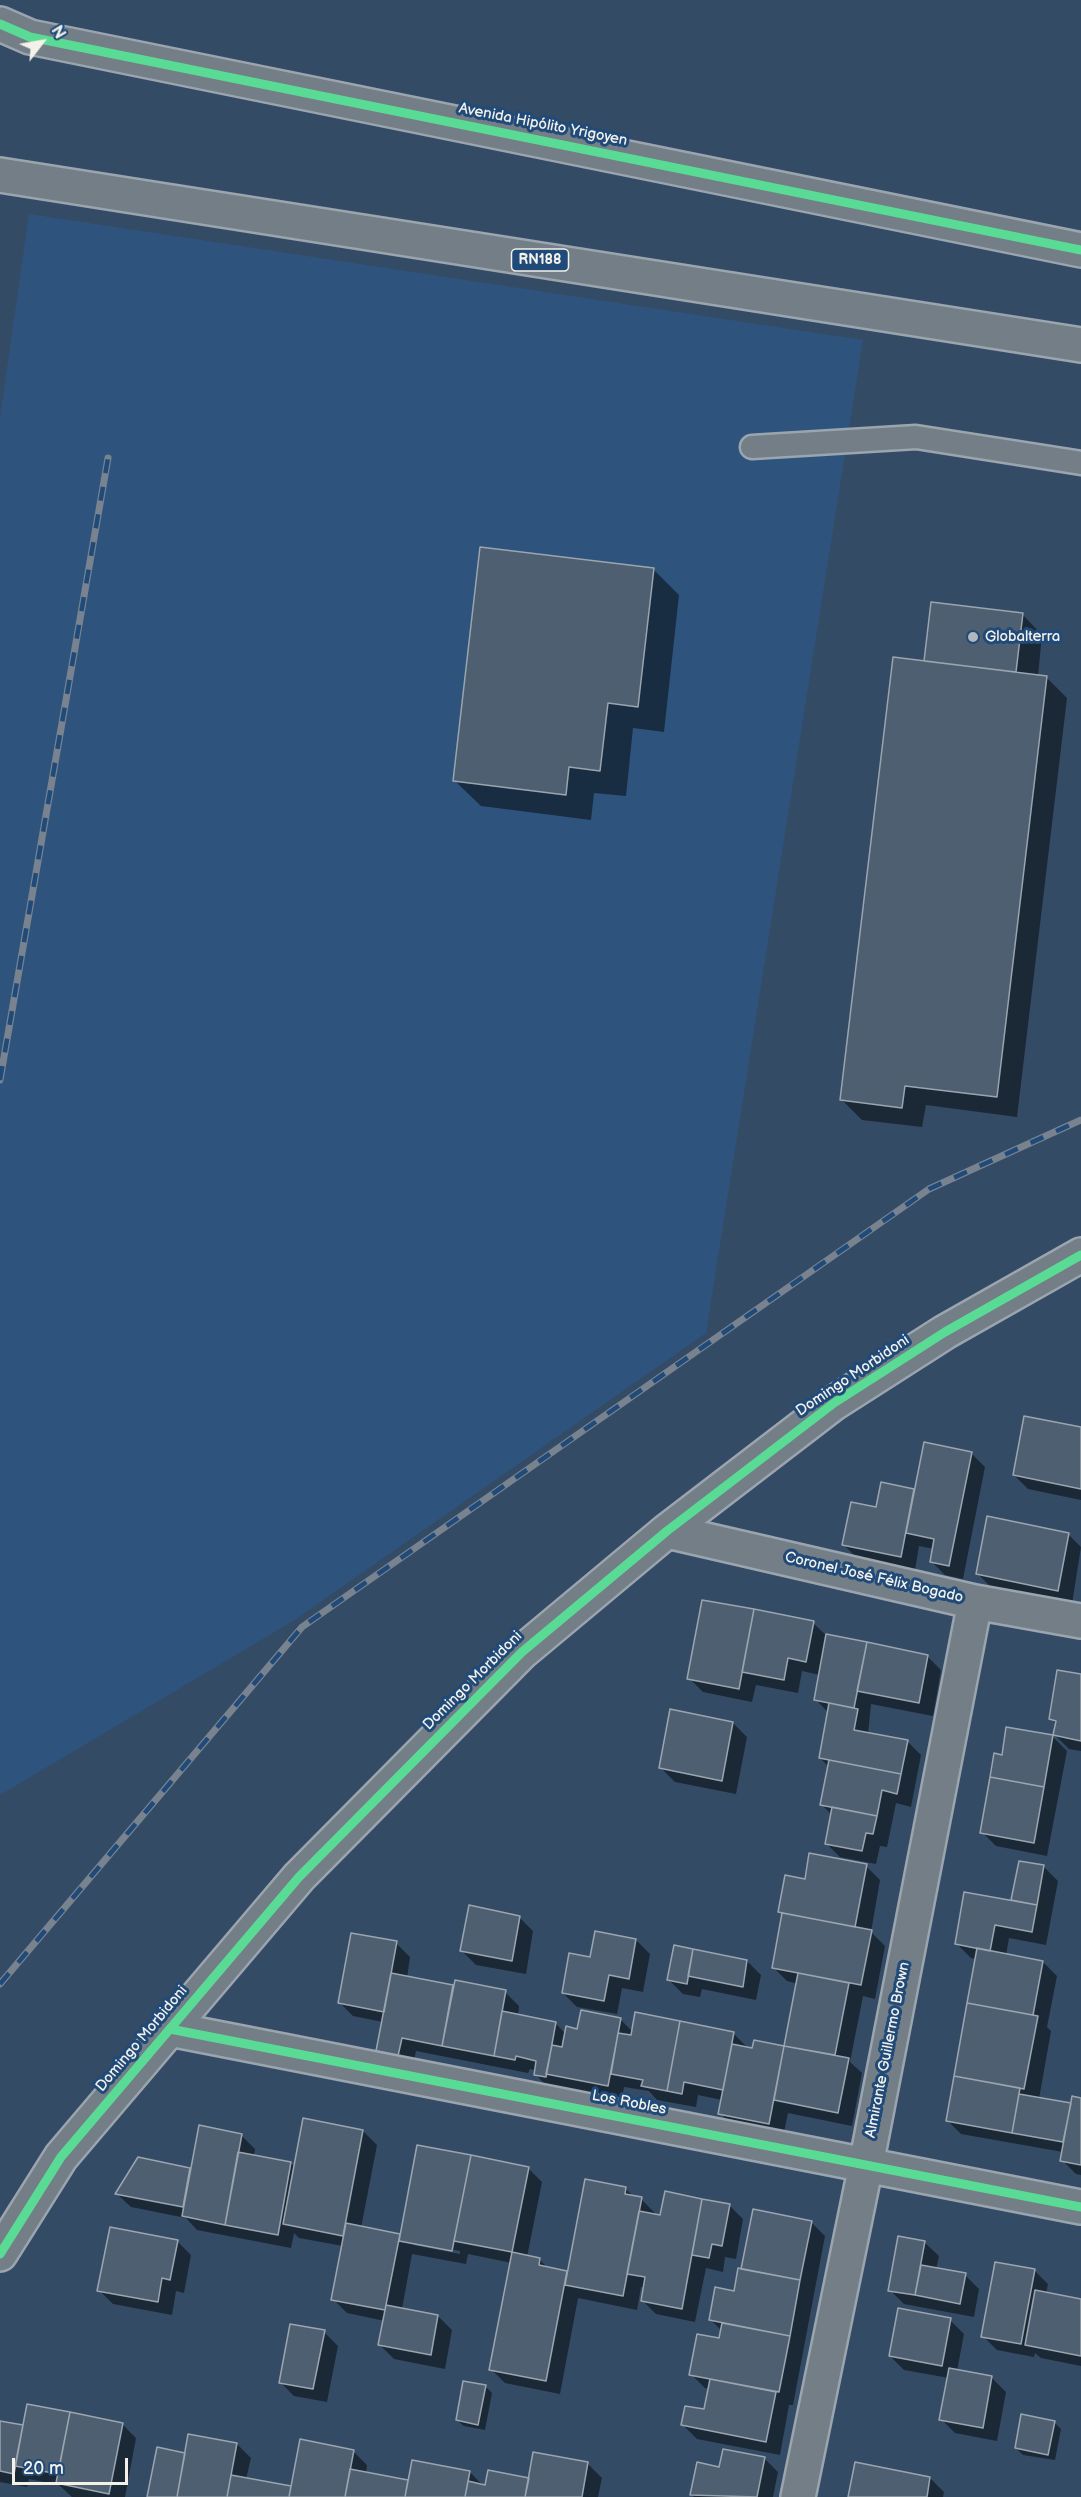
<!DOCTYPE html>
<meta charset="utf-8">
<style>
body{margin:0}
#map{position:relative;width:1081px;height:2497px;overflow:hidden;background:#344b65;font-family:"Balsamiq Sans",sans-serif}
canvas{display:block}
.north{position:absolute;left:12px;top:12px;width:60px;height:60px;-webkit-text-stroke:4px #1f4a7a;paint-order:stroke;rotate:59deg;font-size:16px;font-weight:700;line-height:24px;text-align:center;color:#f4f1e8}
.north::after{content:'';display:block;margin:auto;width:21px;height:27px;background:#f4f1e8;clip-path:polygon(50% 0,100% 100%,50% 72%,0 100%)}
.scale{position:absolute;left:12px;top:2458px;width:116px;height:27px;box-sizing:border-box;border:3px solid #f4f1e8;border-top:0;padding-left:8px;font-size:18px;line-height:21px;white-space:nowrap;color:#f4f1e8;-webkit-text-stroke:4px #1f4a7a;paint-order:stroke}
</style>
<div id="map">
<canvas width="1081" height="2497"></canvas>
<div class="north">N</div>
<div class="scale">20 m</div>
</div>
<script>
const ctx = document.querySelector('canvas').getContext('2d');
ctx.lineJoin = 'round';
function fillPath(path, color) {
  ctx.fillStyle = color;
  ctx.fill(path, 'evenodd');
}
function trace(path, color, width, dash) {
  ctx.strokeStyle = color;
  ctx.lineWidth = width;
  ctx.lineCap = dash ? 'butt' : 'round';
  ctx.setLineDash(dash || []);
  ctx.stroke(path);
}
function drawText(font, color, halo, rows, align = 'center') {
  ctx.font = font + ' "Balsamiq Sans",sans-serif';
  ctx.lineWidth = 6;
  ctx.setLineDash([]);
  ctx.textBaseline = 'middle';
  ctx.strokeStyle = halo;
  ctx.fillStyle = color;
  for (const [text, x, y, turn = 0] of rows) {
    ctx.save();
    ctx.translate(x, y);
    ctx.rotate((+turn || 0) * Math.PI / 180);
    ctx.textAlign = isNaN(turn) ? turn : align;
    if (halo) ctx.strokeText(text, 0, 0);
    ctx.fillText(text, 0, 0);
    ctx.restore();
  }
}
const built = new Path2D(`
 M29,214L863,340L706,1333L293,1621L0,1795V418Z`);
const shadow = new Path2D(`
 M653,569L679,595L664,732L633,728L626,796L594,793L591,820L481,806L455,781Z
 M1022,614L1042,635L1038,676L1047,678L1067,698L1017,1117L926,1105L922,1127L862,1120L842,1100L925,663Z
 M1081,1429V1500L1028,1489L1014,1475Z
 M971,1453L985,1467L963,1579L945,1575L931,1561L934,1549L919,1546L915,1570L858,1559L844,1545L877,1509L882,1484L916,1491Z
 M1068,1534L1081,1547L1072,1604L991,1587L977,1573Z
 M813,1623L827,1636L927,1656L941,1670L933,1716L871,1704L868,1734L907,1741L921,1755L911,1807L896,1803L887,1847L880,1846L876,1864L840,1857L826,1843L832,1815L822,1805L829,1767L820,1758L829,1713L815,1699L820,1675L802,1671L798,1693L756,1685L752,1702L703,1692L689,1678Z
 M1081,1676V1751L1069,1749L1055,1735L1057,1725L1050,1718Z
 M733,1723L747,1737L736,1794L675,1782L661,1768Z
 M1008,1728L1053,1737L1067,1751L1047,1856L996,1846L982,1832L1003,1757Z
 M1020,1862L1044,1867L1058,1881L1046,1945L1009,1938L1006,1955L1043,1962L1057,1976L1047,2027L1051,2031L1039,2099L1072,2105L1081,2099V2175L1076,2174L1062,2160L1063,2152L961,2134L947,2120L976,1959L971,1958L957,1944L1013,1902Z
 M866,1866L880,1880L871,1932L885,1946L875,1999L863,1996L850,2062L862,2073L852,2126L788,2113L783,2137L734,2127L720,2113L722,2100L698,2095L696,2107L657,2100L649,2091L624,2087L622,2099L559,2087V2090L549,2088L535,2074L536,2070L530,2069L528,2073L416,2051L412,2069L392,2064L378,2050L383,2022L353,2016L339,2002L396,1943L410,1957L407,1978L454,1987L505,1992L519,2006L518,2016L555,2023L566,2034L621,2020L633,2032L733,2033L747,2047L753,2049L755,2041L785,2047L798,1984L787,1981L773,1967L783,1915L779,1911L806,1880Z
 M519,1917L533,1931L526,1974L476,1965L462,1951Z
 M636,1940L650,1954L643,1992L622,1988L617,2014L577,2007L563,1993L592,1958Z
 M747,1961L761,1975L756,2000L702,1989L700,1997L683,1994L669,1980Z
 M363,2131L377,2145L361,2228L401,2236L418,2147L528,2168L542,2182L527,2257L539,2259L549,2269L569,2273L625,2188L634,2197L641,2199L655,2213L654,2216L661,2217L666,2193L729,2205L743,2219L736,2259L725,2257L723,2272L706,2268L695,2322L656,2314L642,2300L645,2288L641,2287L637,2310L578,2298L560,2394L505,2383L491,2369L512,2263L468,2254L466,2264L412,2254L402,2309L438,2316L452,2330L445,2369L394,2359L380,2345L385,2321L347,2313L333,2299L343,2246L299,2238L294,2233L291,2248L197,2230L186,2218L131,2207L117,2194L139,2159L192,2169L241,2135L255,2149L254,2156L291,2163L296,2168ZM414,2242L460,2251V2254L414,2245Z
 M811,2222L825,2236L793,2405H789L780,2455L697,2439L683,2425L705,2411L709,2389L705,2388L691,2374L720,2340L722,2331L710,2319Z
 M177,2241L191,2255L184,2293L176,2291L172,2315L113,2304L99,2290Z
 M925,2243L939,2256L936,2269L965,2275L979,2289L974,2317L904,2304L890,2290Z
 M1034,2270L1048,2284L1046,2294L1081,2301V2366L1041,2358L1035,2353L1034,2357L997,2350L983,2336Z
 M950,2320L964,2334L957,2371L992,2378L1006,2392L997,2441L955,2433L941,2419L949,2378L904,2370L890,2356Z
 M324,2332L338,2346L327,2402L294,2396L280,2382Z
 M485,2386L492,2393L485,2430L464,2426L457,2420Z
 M0,2422L24,2427L122,2424L136,2438L125,2497H72L59,2485L29,2479L27,2487L0,2482Z
 M1054,2422L1061,2429L1055,2460L1023,2455L1016,2448Z
 M237,2444L251,2458L246,2479L292,2488L353,2451L367,2465L366,2474L409,2482L470,2472L483,2486L530,2480L588,2464L602,2478L598,2497H149L186,2454Z
 M764,2458L778,2472L773,2497H694L692,2495L721,2469Z
 M930,2478L944,2492L943,2497H850Z`);
const building = new Path2D(`
 M480,547L654,568L638,707L608,703L600,771L569,767L566,795L453,781Z
 M931,602L1023,613L1016,672L924,661Z
 M893,657L1047,676L997,1097L905,1086L902,1108L840,1100Z
 M1024,1416L1081,1427V1489L1013,1475Z
 M924,1442L972,1452L949,1566L930,1562L934,1539L906,1533Z
 M881,1482L914,1489L901,1557L842,1545L851,1502L876,1507Z
 M987,1516L1069,1533L1058,1591L976,1574Z
 M702,1600L754,1609L739,1689L687,1679Z
 M754,1609L814,1621L806,1662L788,1658L784,1680L742,1672Z
 M826,1634L867,1642L854,1708L814,1700Z
 M867,1642L928,1655L919,1703L857,1691Z
 M1057,1670L1081,1674V1741L1053,1735L1056,1721L1049,1719Z
 M829,1703L858,1709L854,1730L908,1740L901,1774L819,1758Z
 M670,1709L733,1722L722,1781L659,1768Z
 M1006,1727L1053,1735L1044,1787L990,1777L994,1753L1002,1755Z
 M829,1760L901,1774L897,1794L882,1790L877,1816L820,1805Z
 M990,1777L1044,1787L1034,1843L980,1833Z
 M832,1807L877,1816L873,1834L866,1833L862,1851L825,1844Z
 M809,1853L867,1864L855,1927L778,1912L785,1875L805,1879Z
 M1019,1861L1044,1865L1037,1905L1011,1900Z
 M964,1892L1037,1905L1032,1932L995,1925L990,1951L955,1944Z
 M469,1905L520,1916L512,1961L460,1951Z
 M782,1913L872,1930L861,1985L772,1968Z
 M595,1931L636,1939L629,1979L609,1975L604,2001L562,1993L569,1953L590,1957Z
 M351,1933L397,1941L384,2012L338,2003Z
 M674,1945L693,1949L687,1984L667,1980Z
 M977,1948L1043,1961L1033,2015L967,2003Z
 M693,1949L747,1960L743,1987L688,1976Z
 M391,1973L453,1985L442,2046L402,2038L398,2056L376,2051Z
 M798,1973L849,1983L835,2055L784,2046Z
 M455,1980L506,1990L494,2056L442,2046Z
 M967,2003L1038,2016L1024,2089L954,2076Z
 M581,2010L621,2018L608,2086L546,2074L552,2045L562,2047L566,2026L577,2029Z
 M502,2011L556,2022L546,2077L534,2075L536,2061L516,2056L515,2060L494,2056Z
 M635,2012L680,2021L667,2091L641,2086L643,2080L611,2074L618,2033L631,2035Z
 M680,2021L734,2032L723,2090L684,2082L682,2094L667,2091Z
 M754,2040L784,2046L769,2124L718,2114L732,2044L752,2048Z
 M784,2046L849,2058L838,2113L774,2100Z
 M954,2076L1020,2088L1012,2133L946,2121Z
 M1019,2094L1071,2103L1063,2142L1012,2133Z
 M1072,2096L1081,2098V2165L1060,2161Z
 M303,2118L363,2130L343,2236L283,2224Z
 M199,2125L242,2134L225,2225L182,2216Z
 M417,2145L471,2155L452,2251L399,2241Z
 M238,2152L291,2162L278,2235L225,2225Z
 M471,2155L529,2167L512,2252L454,2241Z
 M138,2157L190,2168L183,2207L115,2194Z
 M585,2179L626,2187L625,2194L642,2197L623,2296L565,2285Z
 M665,2191L702,2199L682,2309L641,2301L645,2277L627,2274L639,2211L660,2215Z
 M702,2199L730,2204L722,2246L712,2244L709,2258L692,2255Z
 M753,2209L812,2221L800,2280L741,2269Z
 M346,2223L400,2234L385,2310L331,2300Z
 M110,2227L178,2240L170,2280L162,2278L158,2302L97,2291Z
 M898,2236L925,2241L915,2295L888,2291Z
 M512,2252L540,2258L539,2265L567,2271L546,2381L489,2370Z
 M995,2262L1035,2269L1021,2344L981,2337Z
 M921,2265L966,2273L960,2304L915,2295Z
 M738,2268L800,2280L790,2336L709,2320L715,2287L734,2291Z
 M1035,2290L1081,2299V2356L1025,2345Z
 M386,2305L438,2315L431,2355L378,2345Z
 M898,2308L951,2318L942,2366L889,2356Z
 M722,2323L790,2336L779,2392L689,2375L697,2334L719,2338Z
 M290,2324L325,2330L313,2389L279,2383Z
 M949,2368L992,2376L983,2428L939,2420Z
 M710,2379L776,2392L766,2442L681,2425L685,2406L704,2409Z
 M463,2381L486,2385L478,2425L456,2420Z
 M27,2404L70,2412L58,2474L15,2466Z
 M70,2412L123,2423L109,2494L56,2483Z
 M1021,2414L1055,2421L1048,2455L1015,2448Z
 M0,2421L23,2425L14,2474L0,2471Z
 M188,2434L237,2443L227,2497H177Z
 M300,2439L354,2450L345,2497H289Z
 M157,2447L185,2453L177,2497H147Z
 M723,2449L765,2457L757,2497L690,2495L697,2462L719,2467Z
 M533,2452L588,2462L582,2497H525Z
 M412,2460L470,2471L465,2497H405Z
 M855,2462L930,2477L927,2497H848Z
 M350,2469L408,2480L405,2497H345Z
 M488,2470L529,2478L525,2497H465L468,2481L485,2485Z
 M231,2475L291,2486L289,2497H227Z`);
const service = new Path2D(`
 M752,447L916,437L1081,463`);
const minor = new Path2D(`
 M0,24L30,37L1081,250
 M667,1531L975,1602L1081,1621
 M170,2029L1081,2207
 M0,2254L61,2157L299,1877L522,1652L667,1531L834,1403L945,1332L1081,1255
 M798,2497L866,2165L975,1602`);
const primary = new Path2D(`
 M0,175L1081,345`);
const rail = new Path2D(`
 M0,1080L108,458
 M0,1984L302,1627L929,1189L1081,1120`);
const cycleway = new Path2D(`
 M0,24L30,37L1081,250
 M170,2029L1081,2207
 M0,2254L61,2157L299,1877L522,1652L667,1531L834,1403L945,1332L1081,1255`);
const markers = [
 [973,637,6,"#b1b7ba"]
];
const shields = [
 [540,260,57]
];
const shieldNames = [
 ["RN188",540,260]
];
const streetNames = [
 ["Avenida Hipólito Yrigoyen",543,125,11],
 ["Domingo Morbidoni",853,1376,-34],
 ["Coronel José Félix Bogado",874,1578,13],
 ["Domingo Morbidoni",473,1681,-45],
 ["Domingo Morbidoni",142,2039,-50],
 ["Almirante Guillermo Brown",888,2050,-79],
 ["Los Robles",629,2103,11]
];
const poiNames = [
 ["Globalterra",985,637]
];
fillPath(built, '#2e547d');
fillPath(shadow, '#0007');
fillPath(building, '#4e5f72');
trace(building, '#9ba5af', 1.5);
trace(service, '#9ba5af', 27);
trace(minor, '#9ba5af', 38);
trace(primary, '#9ba5af', 38);
trace(service, '#737e87', 22);
trace(minor, '#737e87', 33);
trace(primary, '#737e87', 33);
trace(rail, '#78838f', 7);
trace(rail, '#1f4a7a', 4.5, [14]);
trace(cycleway, '#5adb95', 9);
for (const [x, y, r, color] of markers) {
  const dot = new Path2D();
  dot.arc(x, y, r, 0, 2 * Math.PI);
  ctx.fillStyle = color;
  ctx.fill(dot);
  trace(dot, '#1f4a7a', 2);
}
for (const [x, y, w] of shields) {
  const box = new Path2D();
  box.roundRect(x - w / 2, y - 11, w, 22, 4.5);
  ctx.fillStyle = '#1f4a7a';
  ctx.fill(box);
  trace(box, '#f4f1e8', 1.5);
}
drawText('bold 14px', '#f4f1e8', null, shieldNames);
drawText('15px', '#f4f1e8', '#1f4a7a', streetNames);
drawText('15px', '#f4f1e8', '#1f4a7a', poiNames, 'left');
</script>
